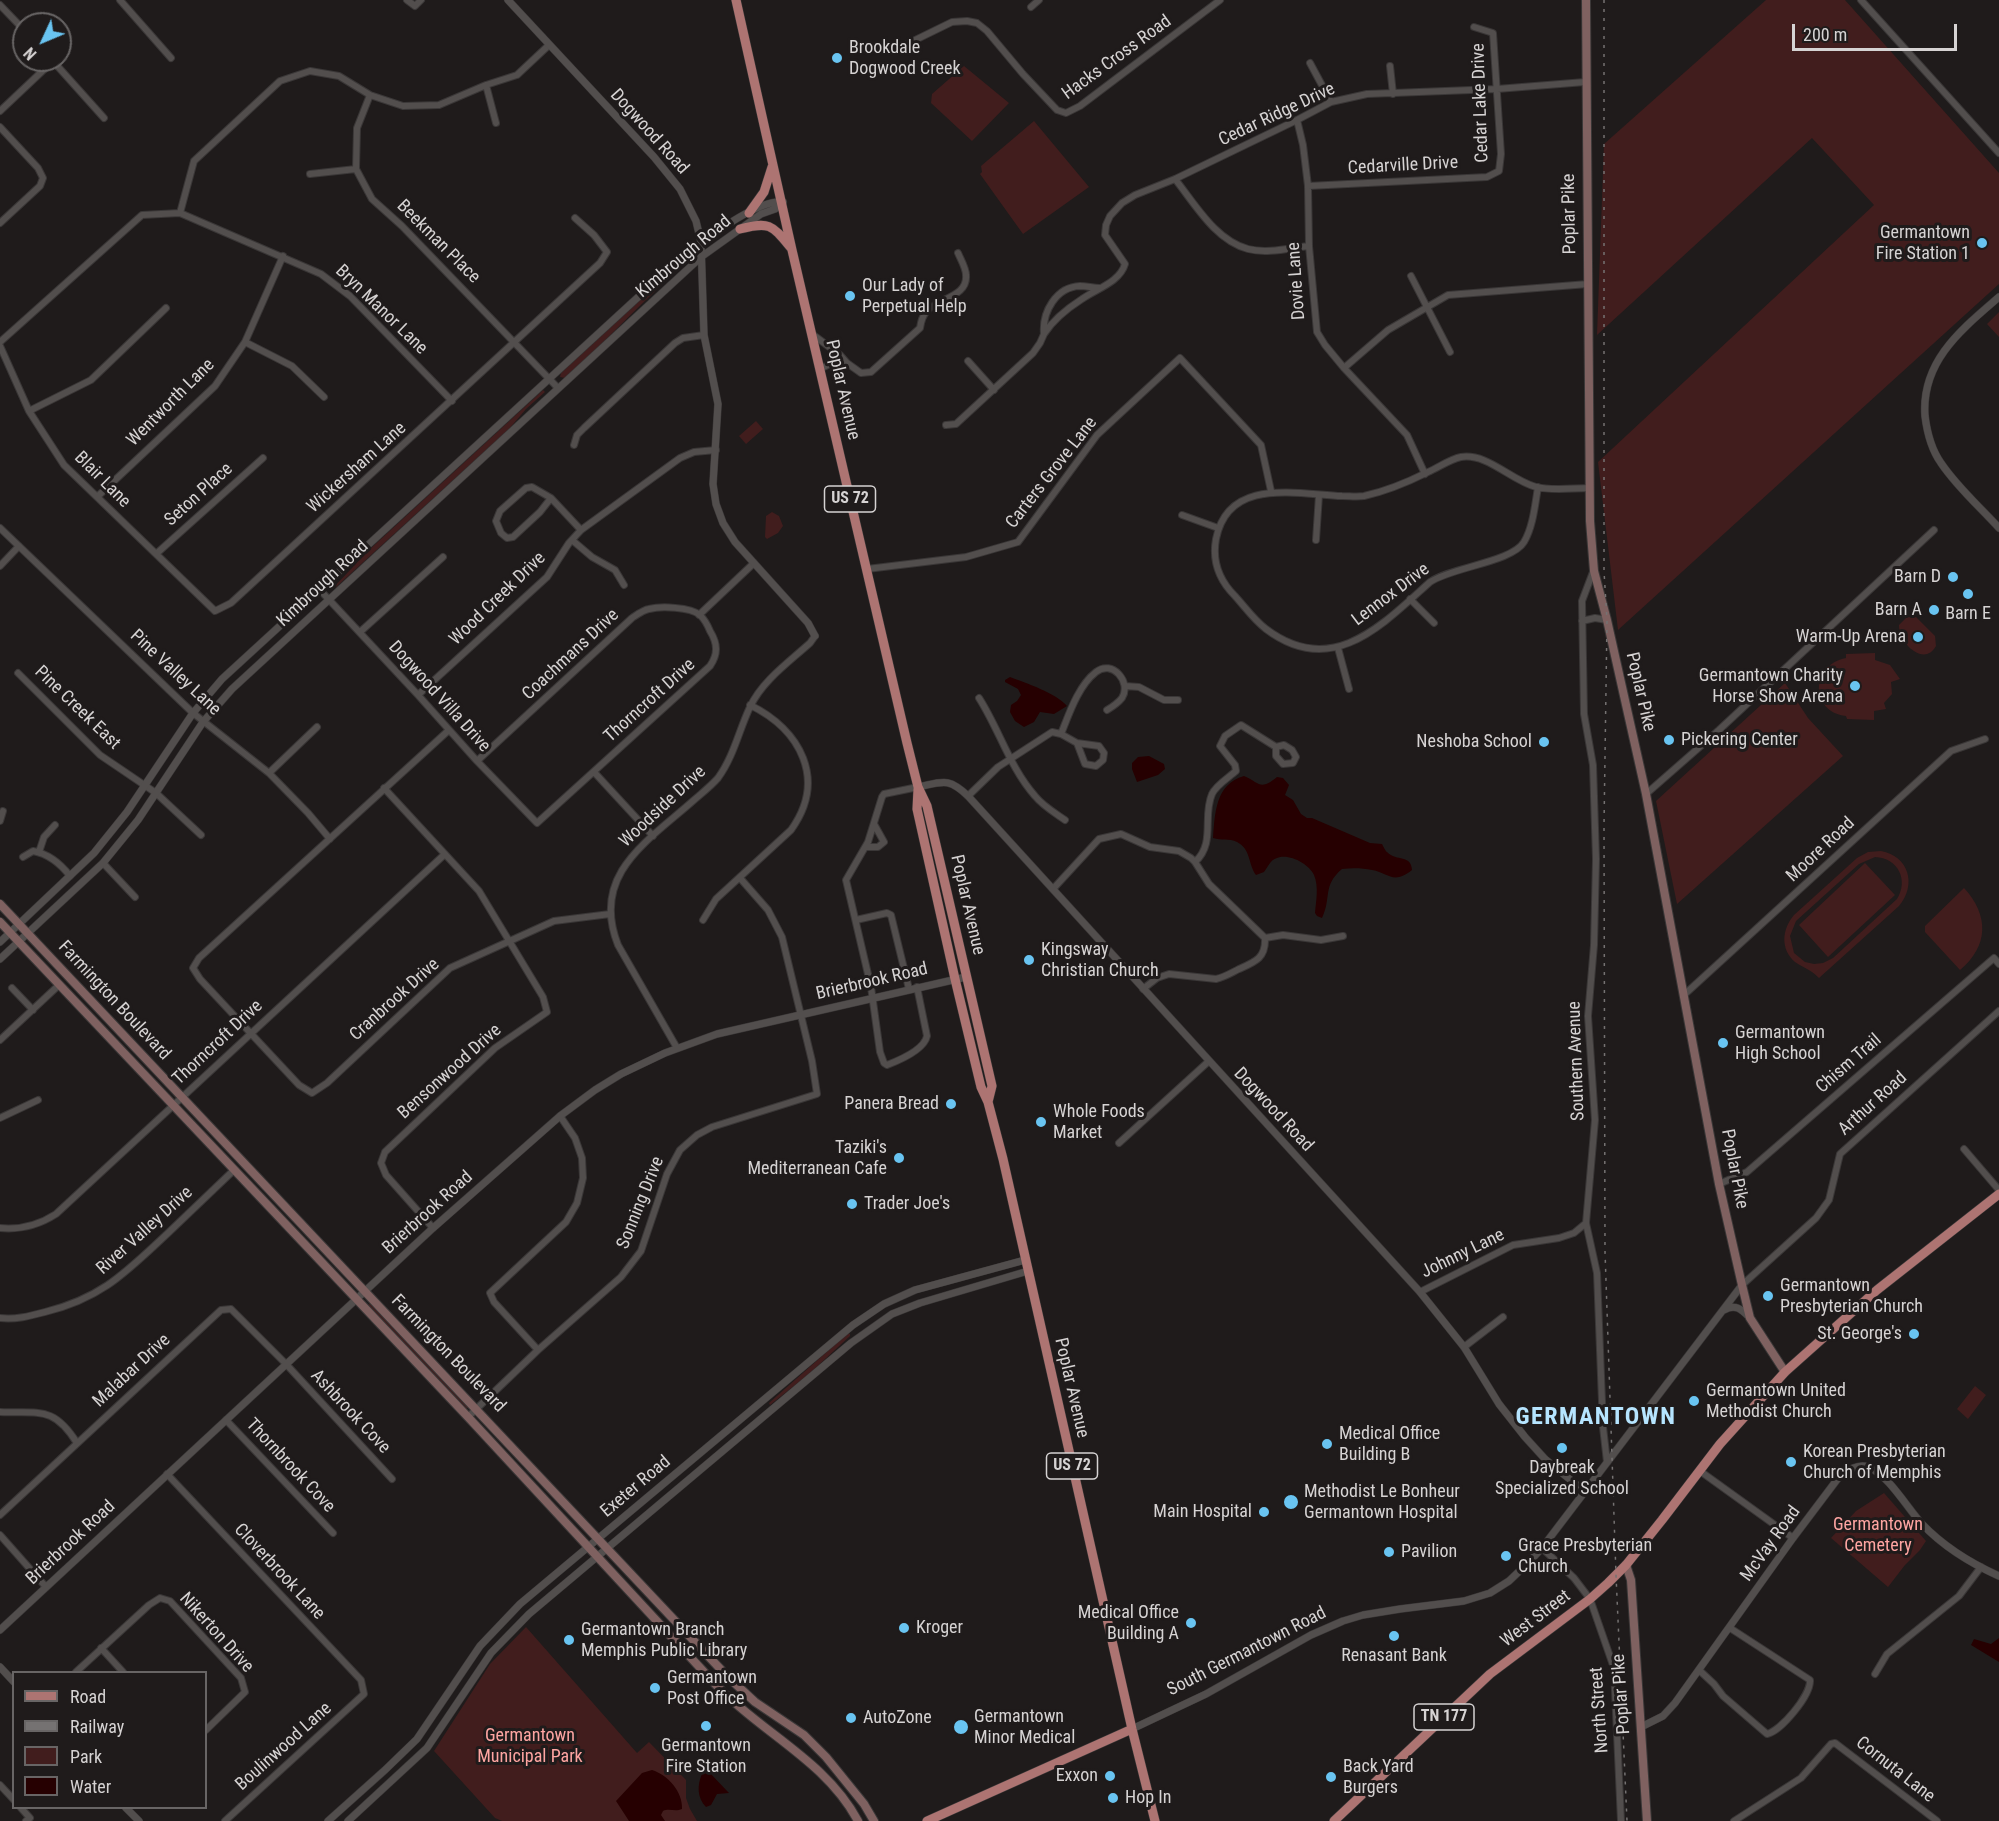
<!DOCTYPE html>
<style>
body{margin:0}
#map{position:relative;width:1999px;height:1821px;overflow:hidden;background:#1f1b1b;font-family:"Roboto Condensed",sans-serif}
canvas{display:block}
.legend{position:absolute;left:12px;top:1671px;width:195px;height:138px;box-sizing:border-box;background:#1f1b1b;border:2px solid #686565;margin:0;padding:8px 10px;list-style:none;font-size:18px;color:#d6d3d3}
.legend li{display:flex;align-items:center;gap:12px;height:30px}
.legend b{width:30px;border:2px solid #686565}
.north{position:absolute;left:12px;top:12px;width:60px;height:60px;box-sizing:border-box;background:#1f1b1b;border:2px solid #686565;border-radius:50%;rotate:226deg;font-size:16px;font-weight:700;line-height:24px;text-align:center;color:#d6d3d3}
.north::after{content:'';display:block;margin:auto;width:21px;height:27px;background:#69c4f1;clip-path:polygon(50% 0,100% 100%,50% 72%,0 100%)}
.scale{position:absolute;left:1792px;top:24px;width:165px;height:27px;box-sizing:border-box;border:3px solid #d6d3d3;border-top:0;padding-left:8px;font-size:18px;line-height:21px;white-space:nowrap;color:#d6d3d3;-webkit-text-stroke:4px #1f1b1b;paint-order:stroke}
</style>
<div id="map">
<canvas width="1999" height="1821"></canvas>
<ul class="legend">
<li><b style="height:8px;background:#ad7472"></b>Road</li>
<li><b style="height:8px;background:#757272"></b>Railway</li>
<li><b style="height:16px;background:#411d1d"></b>Park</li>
<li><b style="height:16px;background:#260001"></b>Water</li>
</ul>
<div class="north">N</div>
<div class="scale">200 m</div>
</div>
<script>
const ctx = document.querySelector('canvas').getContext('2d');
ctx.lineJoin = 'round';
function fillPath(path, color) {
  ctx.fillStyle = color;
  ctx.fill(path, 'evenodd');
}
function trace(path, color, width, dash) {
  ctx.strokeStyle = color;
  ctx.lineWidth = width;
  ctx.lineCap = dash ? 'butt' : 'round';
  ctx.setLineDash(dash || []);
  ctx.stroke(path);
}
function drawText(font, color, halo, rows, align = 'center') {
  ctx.font = font + ' "Roboto Condensed",sans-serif';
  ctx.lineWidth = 6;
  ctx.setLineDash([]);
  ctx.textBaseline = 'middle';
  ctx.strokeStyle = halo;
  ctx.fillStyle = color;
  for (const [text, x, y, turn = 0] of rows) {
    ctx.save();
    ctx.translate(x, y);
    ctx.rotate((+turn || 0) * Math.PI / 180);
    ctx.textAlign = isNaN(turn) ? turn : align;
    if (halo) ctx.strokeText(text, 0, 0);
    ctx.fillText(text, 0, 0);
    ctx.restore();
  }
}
const green = new Path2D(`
 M1766,0H1845L1999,173V284L1618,630L1598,462L1874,205L1812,138L1597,335L1604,144Z
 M964,66L1009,103L972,141L931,103L932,94Z
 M1034,121L1089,187L1023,234L980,174L982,172L981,166Z
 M683,261L685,262L684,264C643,301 606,341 565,378L560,377L561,373Z
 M1999,312V337L1987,324Z
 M543,390L545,392L526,409L509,429L335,588H333L369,550Z
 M756,421L763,429L746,444L739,436Z
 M772,512L779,516L783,526L778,533L767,539L765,537L766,516Z
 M1907,617H1916L1935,636L1936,646C1924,668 1898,642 1899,625Z
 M1875,653V660L1890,665L1900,679L1891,682L1892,694L1884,703L1886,709L1874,711V720L1847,719L1846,716C1810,712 1810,665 1846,658V654Z
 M1785,683L1808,718L1843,756L1677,904L1656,801Z
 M1881,851C1909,856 1917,885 1899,906L1819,978C1809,968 1805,969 1795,962C1780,949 1782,929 1794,915L1857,858L1868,852ZM1875,857C1898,858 1909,880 1897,899L1833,958L1823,963L1814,964L1805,962L1794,953L1790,936L1796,921L1859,864Z
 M1865,863L1895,895L1828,957L1799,925Z
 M1964,888C1989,915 1989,946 1960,970L1925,932V926Z
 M370,1304L405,1337L469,1407L468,1408L465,1409L367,1305Z
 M848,1333L850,1334V1336L809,1374L770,1405L769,1403Z
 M1975,1386L1986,1395L1968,1419L1957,1409Z
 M1884,1493L1926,1541L1920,1550L1905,1565L1888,1587L1831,1538L1856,1511Z
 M526,1627L637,1753L649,1742L686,1780V1798L690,1809L697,1821H502L495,1818L434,1751L490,1664Z`);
const water = new Path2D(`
 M1010,677C1026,683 1056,693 1067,706L1054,714L1040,712L1034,722L1024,727L1015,721L1010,712L1011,705L1017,701L1021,695L1018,689L1005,682V680Z
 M1149,756L1164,764L1165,769L1158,775L1137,782L1132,769V763L1138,757Z
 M1244,776C1260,783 1260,791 1277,777L1283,778L1289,785L1285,795L1293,800L1301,814L1307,818H1312L1370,843L1382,844C1382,844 1386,852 1387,852C1397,862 1411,854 1412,870C1393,885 1389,873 1372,870C1362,868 1352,868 1342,869C1322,886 1332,897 1322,918L1317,916L1315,913C1316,901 1319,887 1314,875C1309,864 1289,853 1277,858C1270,860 1268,867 1264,872L1256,875C1248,864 1251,849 1237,842C1229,838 1221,841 1213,838C1215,814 1215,784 1244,776Z
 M1999,1638V1662L1971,1645L1974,1639L1991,1644Z
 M652,1770C668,1775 683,1792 682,1809C675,1812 669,1808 663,1811L661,1815L665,1821H629L616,1801L642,1773Z
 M708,1771L729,1793L717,1794L711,1805L706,1807C697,1798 697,1785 702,1774Z`);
const minor = new Path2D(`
 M120,0L171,58
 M407,0L415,6L421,0
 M1861,0L1999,153
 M0,5L24,30
 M1031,7L1039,0
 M905,45L952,22L967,21L977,23L987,31L1023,74L1057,110L1066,113L1080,106L1220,0
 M52,60L104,118
 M1310,63L1331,102
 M1390,66L1393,94
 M486,85L496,123
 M370,95L357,128L356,169L372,199L402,226L558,388
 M0,111L53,61
 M1297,120L1303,145L1308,186L1309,246L1317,332L1325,345L1344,368L1407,435L1425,474
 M0,127L38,168L43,178L40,186L0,223
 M310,174L356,169
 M1175,179C1195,204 1215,240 1248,249C1267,254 1290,248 1309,246
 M1308,186L1487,177L1499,171L1501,154L1493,33L1474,27
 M180,213L194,161L280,81L310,71L339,76L370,95L403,106L439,105L486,85L517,75L549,45
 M1411,276L1450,352
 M1100,288C1093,288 1087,286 1080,286C1056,287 1042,312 1044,334C1053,320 1068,308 1082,299C1096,289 1120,282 1125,264L1105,235L1106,225L1110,216L1122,203L1135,195L1175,179L1297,120L1331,102L1367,94L1497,89L1585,82
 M812,334L840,355L847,363C836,359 829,364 820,369
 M0,342L142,215L180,213L321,274L350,296L452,401
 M245,342L292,366L324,397
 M0,346L29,411L64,465L215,611L231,603L600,263L607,252L594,235L575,218
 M968,361L994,390
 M847,363L861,373L871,372L920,328C921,322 922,316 927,311C938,298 968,297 966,275C966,268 961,260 958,253
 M1344,368L1388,330L1448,295L1588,284
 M29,411L91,380L166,308
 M946,425L956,424L1033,353L1040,343L1044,334
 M574,445L577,435L584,428L675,343L683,338L704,335
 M1538,487C1535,505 1533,527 1524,542C1512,562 1452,567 1430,582C1382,625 1332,679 1266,629C1254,620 1245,607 1235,596C1219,580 1212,561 1216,539C1228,477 1296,494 1342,496C1349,496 1357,497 1364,496C1387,491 1408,482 1428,472C1438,468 1450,459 1461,457C1488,453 1510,480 1536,487C1552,491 1573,488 1590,488
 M97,497L215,386L245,342L283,256
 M551,498L540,512L513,537L507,538L501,533L496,521L500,511L526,488L532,487L551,498L581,530
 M1182,515L1218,528
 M0,528L193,713L269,773L308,813L330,839
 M572,540L592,557L615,570L624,585
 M1316,540L1319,495
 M156,554L263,458
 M0,566L19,546
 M867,569L966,557L1018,542L1097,435L1180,358L1261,445L1271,491
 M1593,572L1582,601L1584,714L1593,765L1596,859L1594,945L1588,1016L1595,1120L1586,1223L1597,1273L1603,1427L1607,1462
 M320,590L418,695L477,761L537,823L710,666C718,654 718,644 710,631C708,626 704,619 700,615C690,607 661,606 649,609C643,610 638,614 632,618L477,761
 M1410,599L1434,623
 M699,615L754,563
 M1582,621L1595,618L1607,620
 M360,632L443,557
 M1338,648L1349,689
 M18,673L100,755L156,793L201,835
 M1125,686L1139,687L1164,700H1178
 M418,695L547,577L569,543L581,530L680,458L694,452L716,450
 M979,698C999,729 1010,768 1035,796C1043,806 1055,813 1065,820
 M449,730L199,958L193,968L200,979L299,1085L312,1093L327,1083L450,968L554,921L610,914
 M1061,734C1069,714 1078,686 1096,672C1112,659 1132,682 1122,698C1118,703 1112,707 1107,710
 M594,772L653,836
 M269,773L317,727
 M384,788L479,891L543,997L547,1012L495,1048L385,1152L381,1163L386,1175L433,1228
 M1646,794L1719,730L1934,530
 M968,796L998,767L1052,732L1061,734L1077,743L1085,764L1096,766L1103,760L1104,753L1099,746L1077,743
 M0,821L3,811
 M866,847H878L884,842L874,824
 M39,852L44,837L55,825
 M23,857L33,851C49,854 60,863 70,876
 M1195,862C1216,843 1202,817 1212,794C1216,785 1228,778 1236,771L1235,765L1220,746L1225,736L1241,725L1276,747V756L1283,764L1293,763L1296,757L1292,750L1284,745L1276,747
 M103,863L135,897
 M1053,889L1099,839L1121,834L1150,847L1179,851L1191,858L1195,862L1209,884L1265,938C1266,958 1255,962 1239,969C1231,973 1225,977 1216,979L1169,974L1157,978L1143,989
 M703,920L716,899L791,830C827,780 801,730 750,705
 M856,920L887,913L891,915L909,989
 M1265,938L1283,935L1321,940L1343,936
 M917,987L927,1036C924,1050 900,1060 887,1065L884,1063L880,1052L871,987L846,880L868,842L882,797L884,794L918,787
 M12,988L33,1010
 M1685,994L1951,751L1985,739
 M0,1040L59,985
 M677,1048L618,945C590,874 648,841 694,800C702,793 711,786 718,778C734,756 739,730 750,707C762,681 789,662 810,643L815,636
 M0,1118L38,1100
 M1119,1143L1209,1061
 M1964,1149L1999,1190
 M1719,1184L1747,1172L1994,958L1999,964
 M0,1228C21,1230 39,1225 56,1214L445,854
 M1742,1285L1816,1218L1829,1200L1840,1154L1999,1011
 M1420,1292L1513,1245L1559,1238L1574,1233L1586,1223
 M0,1318C15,1320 30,1316 45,1312C102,1298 126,1272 167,1234C189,1213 211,1192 234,1170
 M1464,1347L1503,1317
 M538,1350L494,1302L490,1293L566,1222L577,1203L583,1178L582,1158L575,1138L560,1116
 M0,1412C39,1414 53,1405 77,1443
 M468,1417L538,1350L621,1277L641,1251L667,1174L680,1150L697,1135L712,1127L817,1094L812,1061L782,937L768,910L740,878
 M226,1420L333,1533
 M1700,1471L1793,1538
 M167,1474L361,1680L364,1694L225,1821
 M0,1515L221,1310L231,1309L286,1364L392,1479
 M0,1535L46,1587
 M1542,1548L1574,1578L1590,1599L1614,1668L1621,1821
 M101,1648L123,1672
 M1699,1670L1714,1684L1723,1696L1767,1734C1781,1731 1811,1695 1810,1680L1730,1628
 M76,1672L149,1605L160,1598L170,1601L241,1678L245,1692L206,1730
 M1875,1674L1887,1654L1959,1596L1981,1567
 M0,1785L14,1800
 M21,1808L30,1818L26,1821
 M1734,1821L1801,1778L1831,1744L1835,1743L1937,1821`);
const tertiary = new Path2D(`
 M508,0L654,157L680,189L696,221L701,242L704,335L718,404L713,484L716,504L723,523L735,542L808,623L815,636
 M1999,297C1962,329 1921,361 1925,416C1927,432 1931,449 1941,463C1957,487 1980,507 1999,528
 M918,787C943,782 948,777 968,796L1420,1292L1464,1347L1499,1404L1525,1437L1545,1459L1584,1491
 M0,942L94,853L127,812L193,713L222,679L672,266C694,248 755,199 783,202
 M0,959L103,863L138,820L203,722L232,689L701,257L761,214L775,209L783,202
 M1724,1310C1736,1303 1742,1310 1750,1318
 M0,1630L433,1228L560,1116L595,1090L621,1074L665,1053L717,1034L966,977
 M0,1667L14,1682
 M1641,1727L1663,1716L1675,1703L1793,1538L1839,1477C1847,1471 1858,1463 1868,1467C1889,1475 1907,1508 1922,1524C1944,1547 1970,1563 1999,1576
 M1132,1729L1206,1694L1311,1635L1343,1621L1363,1615L1400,1609L1464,1601L1490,1593L1509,1581L1530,1561L1542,1548L1742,1285
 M126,1808L139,1821
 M328,1821L385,1770L417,1739L480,1646L520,1604L853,1325L884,1304L915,1290L1025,1260
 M348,1821L427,1748L491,1653L529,1614L851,1343L892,1314L920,1303L1028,1271`);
const secondary = new Path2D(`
 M1586,0L1590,521L1594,571L1607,620L1646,794L1719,1184L1742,1285L1750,1318L1785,1372
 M0,904L727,1676L755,1702L804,1735L826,1757L864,1804L874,1821
 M0,922L468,1417L717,1686C762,1733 826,1761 858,1821
 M1626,1565L1631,1580L1647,1821`);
const primary = new Path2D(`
 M736,0L792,250L907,743L918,787L927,806L992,1086L988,1102
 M749,213L764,192L772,167
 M740,229C770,221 772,225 791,248
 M918,789L917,809L955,979L981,1087L988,1102L1003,1159L1132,1729L1155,1821
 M927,1821L1132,1729
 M1334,1821L1490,1674L1590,1599L1608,1583L1626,1565L1662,1520L1720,1444L1785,1372L1877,1290L1999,1194`);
const rail = new Path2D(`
 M1604,0V571L1607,620L1604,825L1605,1251L1616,1575L1627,1821`);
const markers = [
 [837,58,6,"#69c4f1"],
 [1982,243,6,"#69c4f1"],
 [850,296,6,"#69c4f1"],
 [1953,577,6,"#69c4f1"],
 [1968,594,6,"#69c4f1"],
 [1934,610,6,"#69c4f1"],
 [1918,637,6,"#69c4f1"],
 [1855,686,6,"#69c4f1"],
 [1669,740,6,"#69c4f1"],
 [1544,742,6,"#69c4f1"],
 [1029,960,6,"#69c4f1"],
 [1723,1043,6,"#69c4f1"],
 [951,1104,6,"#69c4f1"],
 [1041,1122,6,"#69c4f1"],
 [899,1158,6,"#69c4f1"],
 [852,1204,6,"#69c4f1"],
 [1768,1296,6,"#69c4f1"],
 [1914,1334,6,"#69c4f1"],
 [1694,1401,6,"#69c4f1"],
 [1327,1444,6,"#69c4f1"],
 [1562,1448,6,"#69c4f1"],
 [1791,1462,6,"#69c4f1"],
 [1291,1502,8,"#69c4f1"],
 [1264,1512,6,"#69c4f1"],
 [1389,1552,6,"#69c4f1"],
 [1506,1556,6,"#69c4f1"],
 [1191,1623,6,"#69c4f1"],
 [904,1628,6,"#69c4f1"],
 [1394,1636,6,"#69c4f1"],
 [569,1640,6,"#69c4f1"],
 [655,1688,6,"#69c4f1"],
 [851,1718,6,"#69c4f1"],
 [706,1726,6,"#69c4f1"],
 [961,1727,8,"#69c4f1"],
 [1110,1776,6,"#69c4f1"],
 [1331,1777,6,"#69c4f1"],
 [1113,1798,6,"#69c4f1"]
];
const shields = [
 [850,499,51],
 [1072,1466,51],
 [1444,1717,60]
];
const shieldNames = [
 ["US 72",850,499],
 ["US 72",1072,1466],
 ["TN 177",1444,1717]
];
const poiNames = [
 ["Brookdale",849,48],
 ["Dogwood Creek",849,69],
 ["Germantown",1970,233,"right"],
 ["Fire Station 1",1970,254,"right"],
 ["Our Lady of",862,286],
 ["Perpetual Help",862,307],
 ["Barn D",1941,577,"right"],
 ["Barn A",1922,610,"right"],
 ["Barn E",1968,614,"center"],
 ["Warm-Up Arena",1906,637,"right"],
 ["Germantown Charity",1843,676,"right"],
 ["Horse Show Arena",1843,697,"right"],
 ["Pickering Center",1681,740],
 ["Neshoba School",1532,742,"right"],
 ["Kingsway",1041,950],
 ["Christian Church",1041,971],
 ["Germantown",1735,1033],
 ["High School",1735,1054],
 ["Panera Bread",939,1104,"right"],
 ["Whole Foods",1053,1112],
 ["Market",1053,1133],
 ["Taziki's",887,1148,"right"],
 ["Mediterranean Cafe",887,1169,"right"],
 ["Trader Joe's",864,1204],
 ["Germantown",1780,1286],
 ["Presbyterian Church",1780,1307],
 ["St. George's",1902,1334,"right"],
 ["Germantown United",1706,1391],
 ["Methodist Church",1706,1412],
 ["Medical Office",1339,1434],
 ["Building B",1339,1455],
 ["Korean Presbyterian",1803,1452],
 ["Church of Memphis",1803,1473],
 ["Daybreak",1562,1468,"center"],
 ["Specialized School",1562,1489,"center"],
 ["Methodist Le Bonheur",1304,1492],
 ["Germantown Hospital",1304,1513],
 ["Main Hospital",1252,1512,"right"],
 ["Grace Presbyterian",1518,1546],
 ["Church",1518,1567],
 ["Pavilion",1401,1552],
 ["Medical Office",1179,1613,"right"],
 ["Building A",1179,1634,"right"],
 ["Kroger",916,1628],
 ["Germantown Branch",581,1630],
 ["Memphis Public Library",581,1651],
 ["Renasant Bank",1394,1656,"center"],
 ["Germantown",667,1678],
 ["Post Office",667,1699],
 ["Germantown",974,1717],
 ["Minor Medical",974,1738],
 ["AutoZone",863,1718],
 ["Germantown",706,1746,"center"],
 ["Fire Station",706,1767,"center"],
 ["Back Yard",1343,1767],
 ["Burgers",1343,1788],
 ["Exxon",1098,1776,"right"],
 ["Hop In",1125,1798]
];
const streetNames = [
 ["Hacks Cross Road",1117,58,-36],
 ["Cedar Lake Drive",1481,103,-92],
 ["Cedar Ridge Drive",1277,115,-25],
 ["Dogwood Road",649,132,48],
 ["Cedarville Drive",1403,166,-3],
 ["Poplar Pike",1570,214,-91],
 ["Beekman Place",438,242,45],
 ["Kimbrough Road",684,257,-40],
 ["Dovie Lane",1297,281,-94],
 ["Bryn Manor Lane",381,310,44],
 ["Poplar Avenue",842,390,77],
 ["Wentworth Lane",171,403,-45],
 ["Wickersham Lane",357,468,-42],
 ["Carters Grove Lane",1052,473,-52],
 ["Blair Lane",102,480,45],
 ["Seton Place",199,495,-42],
 ["Kimbrough Road",323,584,-43],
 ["Lennox Drive",1391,595,-37],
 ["Wood Creek Drive",498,599,-44],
 ["Coachmans Drive",571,655,-43],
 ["Pine Valley Lane",175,673,43],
 ["Poplar Pike",1640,692,77],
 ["Dogwood Villa Drive",439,697,48],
 ["Thorncroft Drive",650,701,-42],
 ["Pine Creek East",77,708,44],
 ["Woodside Drive",663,807,-43],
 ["Moore Road",1821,850,-43],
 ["Poplar Avenue",967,905,77],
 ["Brierbrook Road",872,982,-13],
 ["Cranbrook Drive",395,1000,-42],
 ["Farmington Boulevard",114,1001,47],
 ["Thorncroft Drive",218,1043,-43],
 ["Southern Avenue",1577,1061,-92],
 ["Chism Trail",1849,1064,-41],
 ["Bensonwood Drive",450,1072,-42],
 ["Arthur Road",1873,1104,-42],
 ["Dogwood Road",1273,1110,47],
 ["Poplar Pike",1734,1169,79],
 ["Sonning Drive",641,1203,-68],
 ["Brierbrook Road",428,1213,-42],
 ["River Valley Drive",145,1231,-42],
 ["Johnny Lane",1463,1254,-26],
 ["Farmington Boulevard",448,1354,46],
 ["Malabar Drive",132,1371,-43],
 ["Poplar Avenue",1071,1388,77],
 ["Ashbrook Cove",350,1412,47],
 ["Thornbrook Cove",290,1466,47],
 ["Exeter Road",636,1487,-40],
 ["Brierbrook Road",71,1543,-43],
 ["McVay Road",1771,1544,-54],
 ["Cloverbrook Lane",279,1572,47],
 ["West Street",1536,1619,-37],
 ["Nikerton Drive",216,1633,48],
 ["South Germantown Road",1247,1652,-27],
 ["Poplar Pike",1622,1694,-94],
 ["North Street",1600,1710,-94],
 ["Boulinwood Lane",284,1747,-42],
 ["Cornuta Lane",1895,1770,38]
];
const parkNames = [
 ["Germantown",1878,1525],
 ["Cemetery",1878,1546],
 ["Germantown",530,1736],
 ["Municipal Park",530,1757]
];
const districtNames = [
 ["GERMANTOWN",1596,1418]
];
fillPath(green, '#411d1d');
fillPath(water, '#260001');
trace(minor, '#3a3737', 8);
trace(tertiary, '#3a3737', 8);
trace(secondary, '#3a3737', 10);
trace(primary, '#3a3737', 10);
trace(minor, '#524e4d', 6);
trace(tertiary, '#524e4d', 7);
trace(secondary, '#7f6160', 8);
trace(primary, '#ad7472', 9);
trace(rail, '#757272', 1.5, [3, 6]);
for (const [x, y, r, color] of markers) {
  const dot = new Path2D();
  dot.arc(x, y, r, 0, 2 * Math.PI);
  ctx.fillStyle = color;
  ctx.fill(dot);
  trace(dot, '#1f1b1b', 2);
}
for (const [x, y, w] of shields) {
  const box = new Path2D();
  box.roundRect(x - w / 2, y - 13, w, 26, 4.5);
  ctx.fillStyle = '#1f1b1b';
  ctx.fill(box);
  trace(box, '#d6d3d3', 1.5);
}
drawText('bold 16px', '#d6d3d3', null, shieldNames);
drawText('18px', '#d6d3d3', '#1f1b1b', poiNames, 'left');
drawText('18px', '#d6d3d3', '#1f1b1b', streetNames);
drawText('18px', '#fea5a2', '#1f1b1b', parkNames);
ctx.letterSpacing = '1.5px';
drawText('bold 24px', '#b6e5ff', '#1f1b1b', districtNames);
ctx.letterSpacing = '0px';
</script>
